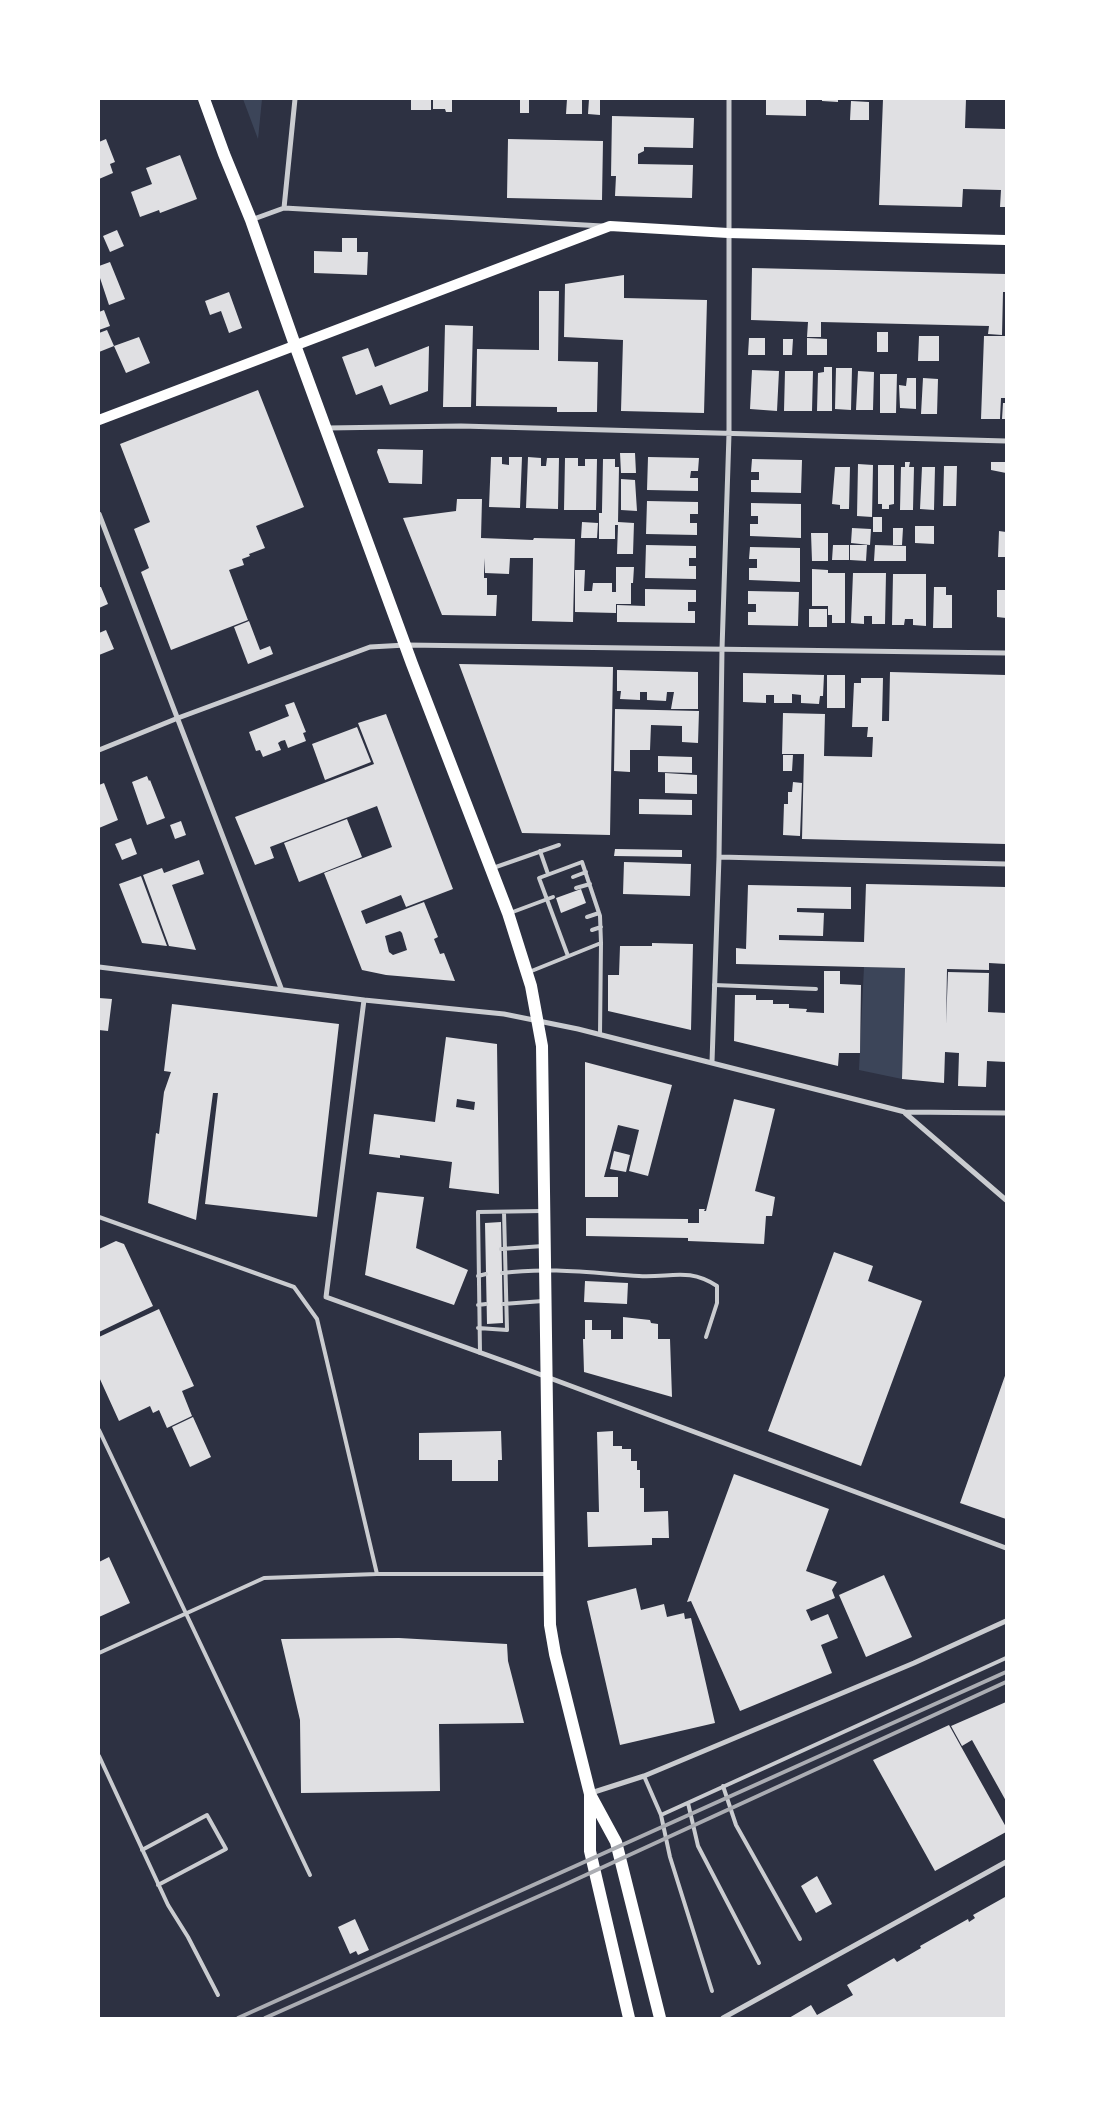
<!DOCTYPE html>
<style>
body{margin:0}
#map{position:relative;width:1105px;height:2117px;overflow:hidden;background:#2d3142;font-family:Commissioner,sans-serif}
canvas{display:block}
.frame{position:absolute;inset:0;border:100px solid #fff;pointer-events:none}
</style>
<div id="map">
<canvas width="1105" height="2117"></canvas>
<div class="frame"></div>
</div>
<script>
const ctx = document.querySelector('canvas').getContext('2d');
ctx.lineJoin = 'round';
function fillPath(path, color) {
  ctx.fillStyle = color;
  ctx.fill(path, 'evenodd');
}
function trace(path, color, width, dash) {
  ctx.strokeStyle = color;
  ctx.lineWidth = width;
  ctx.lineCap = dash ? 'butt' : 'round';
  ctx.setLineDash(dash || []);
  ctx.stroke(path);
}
const green = new Path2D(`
 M243,99H262L258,139Z
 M864,967L905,968L902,1079L859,1070Z`);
const building = new Path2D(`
 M411,99H431V110H411Z
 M433,99H452V112H446L445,109H433Z
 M520,99H529V113H520Z
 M567,99H582V114H566Z
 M589,99H600V115L588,114Z
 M766,99H806V116L766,115Z
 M822,99H838V102L822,101Z
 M883,99H966L965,128L1006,129V207H1000L1001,190L963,189L962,207L879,205Z
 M851,101L869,102V120H850Z
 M612,116L694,118L693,148L644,147V151L638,154V164L693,165L692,198L615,196L616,176H611Z
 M106,139L115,162L110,164L113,173L99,179V142Z
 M508,139L603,141L602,200L507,198Z
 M180,155L197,199L160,213L159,210L140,217L131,192L152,184L146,168Z
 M117,230L124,246L110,252L103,236Z
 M342,238H357V252H368L367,275L314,273V251L342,252Z
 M110,262L125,299L109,305L99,275V266Z
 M752,268L1006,274V292H1003L1002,335L988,334L989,326L821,322V337H807L808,322L751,320Z
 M624,275V298L707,300L704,413L621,411L623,340L564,337L565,284Z
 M539,291H559L558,361L598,362L597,412H557V407L476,406L477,349L539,350Z
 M229,292L242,328L229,333L221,311L210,315L205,301Z
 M104,310L110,326L99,330V312Z
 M445,325L473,326L471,407H443Z
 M107,330L114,346L99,352V333Z
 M877,332H888V352H877Z
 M919,336H939V361H918Z
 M984,336H1006V398H1001L1000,419H981Z
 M139,337L150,363L126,373L114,346Z
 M749,338H765V355H748Z
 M807,338L827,339V355H807Z
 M783,339H793L792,355H783Z
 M429,346L428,391L390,405L382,385L356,395L342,357L368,348L375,367Z
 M824,367H832V411H817L818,373L824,372Z
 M836,368H852L851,410L835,409Z
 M752,370L779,371L777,411L750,409Z
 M785,371H813L812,411H784Z
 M858,371L874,372L873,410H856Z
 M880,374H897L896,413H880Z
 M907,378H916V409L900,408L899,385L906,386Z
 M923,378L938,379L937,414H921Z
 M258,390L304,507L256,526L265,548L249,554L250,556L242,559L244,565L229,570L248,620L171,650L141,572L149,568L134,529L150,522L120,444Z
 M1003,403H1006V419H1002Z
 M378,449L423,450L422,484L389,483L377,452Z
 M620,453H635L636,473H621Z
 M491,457H502V464L509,465V457H522L520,508L489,507Z
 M528,457L541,458V466H546L547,458H559L558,509L526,508Z
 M648,457L699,458L698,471H691L690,478H698V491L647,490Z
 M565,458H578V466H585V459H597L596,510H564Z
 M603,459H615V467H619L618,522L634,523L633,554H617L618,525H615V539H599V513H602V510Z
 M752,459L802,460L801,493L751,492V480H759V472H751Z
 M905,462H910L909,467H914L913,510H900L901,467H905Z
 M991,462H1006V473L991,470Z
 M858,464L873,465L872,517L857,516Z
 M878,465H894V504L889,505V509H882V504H878Z
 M944,466H957L956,506H943Z
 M835,467H850L849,509H840V505L832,504Z
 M922,467H935L934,510L920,509Z
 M621,479L635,480L637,511L621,510Z
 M457,499H482L481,538L533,540L534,538L575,539L573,622L532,621L533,558H510L509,574L485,573L484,558V578H487V595H497L496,616L442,615L403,518L456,511Z
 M647,501L698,502V514H690V523H697V535L646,534Z
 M751,503L801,504V538L750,536V524H758V516H751Z
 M873,517H882V532H873Z
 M582,522L598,523L597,538H581Z
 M915,526H934V544L915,543Z
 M852,528L871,529L870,545L851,543Z
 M893,528H903L902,545H893Z
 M999,531L1006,532V557H998Z
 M811,533H828V561H812Z
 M646,545L696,546V558H689V566H696V579L645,578Z
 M833,545H849V560H832Z
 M850,545H867L866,561L850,560Z
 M875,545L906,546V561H874Z
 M750,547L800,548V582L749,580V568H757V559H749Z
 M616,567H634L633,583H631V604H616V613L575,612V570H585L584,591H592L593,583H612V592H616Z
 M812,569L828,570V587V573H845V623H832V615H828V606H812Z
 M853,573H886L885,624H872V616H864V624L851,623Z
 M893,574H926V626L913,625V619H905L904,625H892Z
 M99,587H101L108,604L99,608Z
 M934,587H946V595H952V628H933Z
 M645,589L696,590V602H688V611H695V623L617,622V605L645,606Z
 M997,590H1006V618L997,617Z
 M748,591L799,592L798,626L748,625V612H756V604H748Z
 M809,609H827V627H809Z
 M249,621L260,650L270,646L273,654L248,664L234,627Z
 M106,630L114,649L99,655V633Z
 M459,664L613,667L610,835L522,833Z
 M617,670L698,672V709H671L674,692H667L666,701L647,700V692H640V700L620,699L621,691H617Z
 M890,672L1006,675V844L802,839L804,754H782L783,713L825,714L824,756L872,757L873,737H867L868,727H852L854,683H861V678H883L882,721H889Z
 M743,673L824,675L823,696H820L819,704L801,703V695L792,694V703H774V695H766V703L743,702Z
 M827,675H845V708H827Z
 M294,702L306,732L303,733L306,741L288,748L285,740L281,741L278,743L281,750L263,757L260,750L256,751L249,732L289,716L285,705Z
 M615,709L699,711L698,743L682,742V726L651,725L650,750H630V772L614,771Z
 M386,714L453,889L406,907L401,895L361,911L366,924L424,902L438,937L434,939L440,954L444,953L455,981L386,975L362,970L324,873L392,847L377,806L270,847L274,858L255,865L235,817L374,764L358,723ZM400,931L402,933L407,950L393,955L389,952L385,936Z
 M357,727L371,762L325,780L312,744Z
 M783,755H793L792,771H783Z
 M658,756L692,757V773L658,772Z
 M665,773L697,775V794L665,793Z
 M147,776L149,781L150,780L165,818L147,825L132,782Z
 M793,782L802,783L800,836L783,835L784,804H788V792H792Z
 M104,783L118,820L99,828V785Z
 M639,799L692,800V815L639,814Z
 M347,819L362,857L299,882L284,843Z
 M181,821L186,835L175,839L170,825Z
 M131,838L137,854L122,860L115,844Z
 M615,849L682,850V857L614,856Z
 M199,860L204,874L172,885L196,950L169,946L143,875L162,868L164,873Z
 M624,862L691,864L690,896L623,894Z
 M141,876L167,946L142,943L119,884Z
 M866,884L1006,887V964L989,963V970L947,969L946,1024L948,972L989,973L988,1012L1006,1013V1062L987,1061L986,1087L958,1086L959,1053L945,1052L944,1083L902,1079L905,968L736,964V948L746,949L748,885L851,887V909L797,908V912L824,913L823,936L779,935V940L864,942Z
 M581,889L586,903L561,913L556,898Z
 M652,943L693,944L691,1030L608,1011V975H619L620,946H652Z
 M824,971H840V984L861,985L860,1053H839L838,1066L734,1041L735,995H756V1000H773V1004H789V1008L807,1009L806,1012L824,1013Z
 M99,998L112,999L108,1031L99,1030Z
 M172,1004L339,1024L317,1217L205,1204L218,1093H213L196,1220L148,1203L156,1133L159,1134L164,1092L171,1072L164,1071Z
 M446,1037L497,1044L499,1194L449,1188L452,1162L400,1155V1158L369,1154L374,1114L435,1122ZM457,1099L475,1102L474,1110L456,1107Z
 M585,1062L672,1085L648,1176L629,1171L639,1130L618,1125L604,1177H618V1197H585Z
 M734,1099L775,1109L755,1191L775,1197L772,1216H766L764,1244L688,1241V1238L586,1236V1218L688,1219V1223H699V1209H705L704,1211H706Z
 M614,1151L630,1155L626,1172L610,1169Z
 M377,1192L424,1197L416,1248L468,1270L454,1305L365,1275Z
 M501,1222L503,1323L487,1324L485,1223Z
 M116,1241L124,1244L153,1306L99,1332V1249Z
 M834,1252L873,1266L868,1281L922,1301L861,1466L768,1431Z
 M585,1281L628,1283L627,1304L584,1302Z
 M159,1309L194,1386L182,1391L192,1416L167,1428L159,1410L153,1413L150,1406L119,1421L99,1377V1337Z
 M623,1317L650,1320L651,1323L658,1324V1339H670L672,1397L584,1372L583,1339H585V1320H592V1330H611V1339H623Z
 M1006,1373V1519L960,1503Z
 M193,1417L211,1457L190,1467L172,1427Z
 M501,1431L502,1460H498V1481H452V1460H419V1433Z
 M613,1431V1446H622V1449H631V1461H637V1470H640V1488H644V1512L668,1511L669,1538H652V1545L588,1547L587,1512H599L597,1432Z
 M734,1474L829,1509L806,1571L837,1582L832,1590L835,1598L806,1610L811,1621L828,1614L838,1638L821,1645L832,1673L740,1711L691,1601L687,1602Z
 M109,1557L130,1603L99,1617V1562Z
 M884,1575L912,1637L866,1657L839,1595Z
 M636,1588L641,1610L664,1604L667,1617L684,1613L685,1619L691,1618L715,1723L620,1745L587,1601Z
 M399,1638L507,1644L508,1661L524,1723L439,1724L440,1791L301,1793L300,1720L281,1639Z
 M1006,1702V1801L972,1740L962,1746L951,1726Z
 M949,1725L1006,1827V1832L935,1871L873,1760Z
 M817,1876L832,1904L816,1913L801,1886Z
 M1005,1897L1006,2018H789L811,2005L817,2015L853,1995L847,1985L894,1958L897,1962L921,1948L920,1946L968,1919L969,1922L975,1918L973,1915Z
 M355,1919L369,1950L358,1955L356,1951L350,1954L338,1927Z`);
const service = new Path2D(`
 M540,851L548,874
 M493,868L559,845
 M573,877L586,872
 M576,888L590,884
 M510,913L553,897
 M587,917L599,913
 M592,930L601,927
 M529,972L601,943L600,916L582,862L539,878L568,956
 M714,985L816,989
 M600,1034L601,943
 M99,1217L294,1287L317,1319L377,1574
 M501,1249L543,1246
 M502,1273C548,1267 593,1273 639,1276C670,1278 688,1267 717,1286V1303L706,1337
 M478,1276L486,1274
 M503,1304L543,1301
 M478,1305L486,1304
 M478,1328L507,1330L504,1212
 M480,1353L478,1212L542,1211
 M99,1430L310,1875
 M99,1653L264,1578L377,1574H546
 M99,1756L168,1905L188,1937L218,1995
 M644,1776L661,1815L1006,1658
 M723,1786L736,1825L800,1939
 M688,1803L698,1846L759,1963
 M661,1815L670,1857L712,1991
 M142,1850L207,1815L226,1849L158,1885`);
const minor = new Path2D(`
 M284,208L295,99
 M251,220L284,208L602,226
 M327,428L461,426L1006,441
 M99,514L281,988
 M99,750L178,718L370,647L406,645L1006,653
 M719,857L1006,864
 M99,967L364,1000L504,1014L578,1029L905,1112L1006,1113
 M364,1000L326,1297L512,1364L1006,1548
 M712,1062L719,857L722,649L729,434V99
 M905,1113L1006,1200
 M591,1793L644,1776L914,1663L1006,1621
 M723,2018L1006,1862`);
const secondary = new Path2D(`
 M99,420L610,226L728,233L1006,240`);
const primary = new Path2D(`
 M204,99L224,154L251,220L295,345L412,664L508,913L531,986L542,1046L550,1625L555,1654L590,1794V1851L629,2018
 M591,1796L616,1842L660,2018`);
const rail = new Path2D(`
 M238,2018L1006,1672
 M265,2018L564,1885L1006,1682`);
fillPath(green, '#3c4559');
fillPath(building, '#e0e0e3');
trace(service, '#caccd0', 4);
trace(minor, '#caccd0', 5);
trace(secondary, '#fff', 10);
trace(primary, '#fff', 12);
trace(rail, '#abadb3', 4);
</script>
